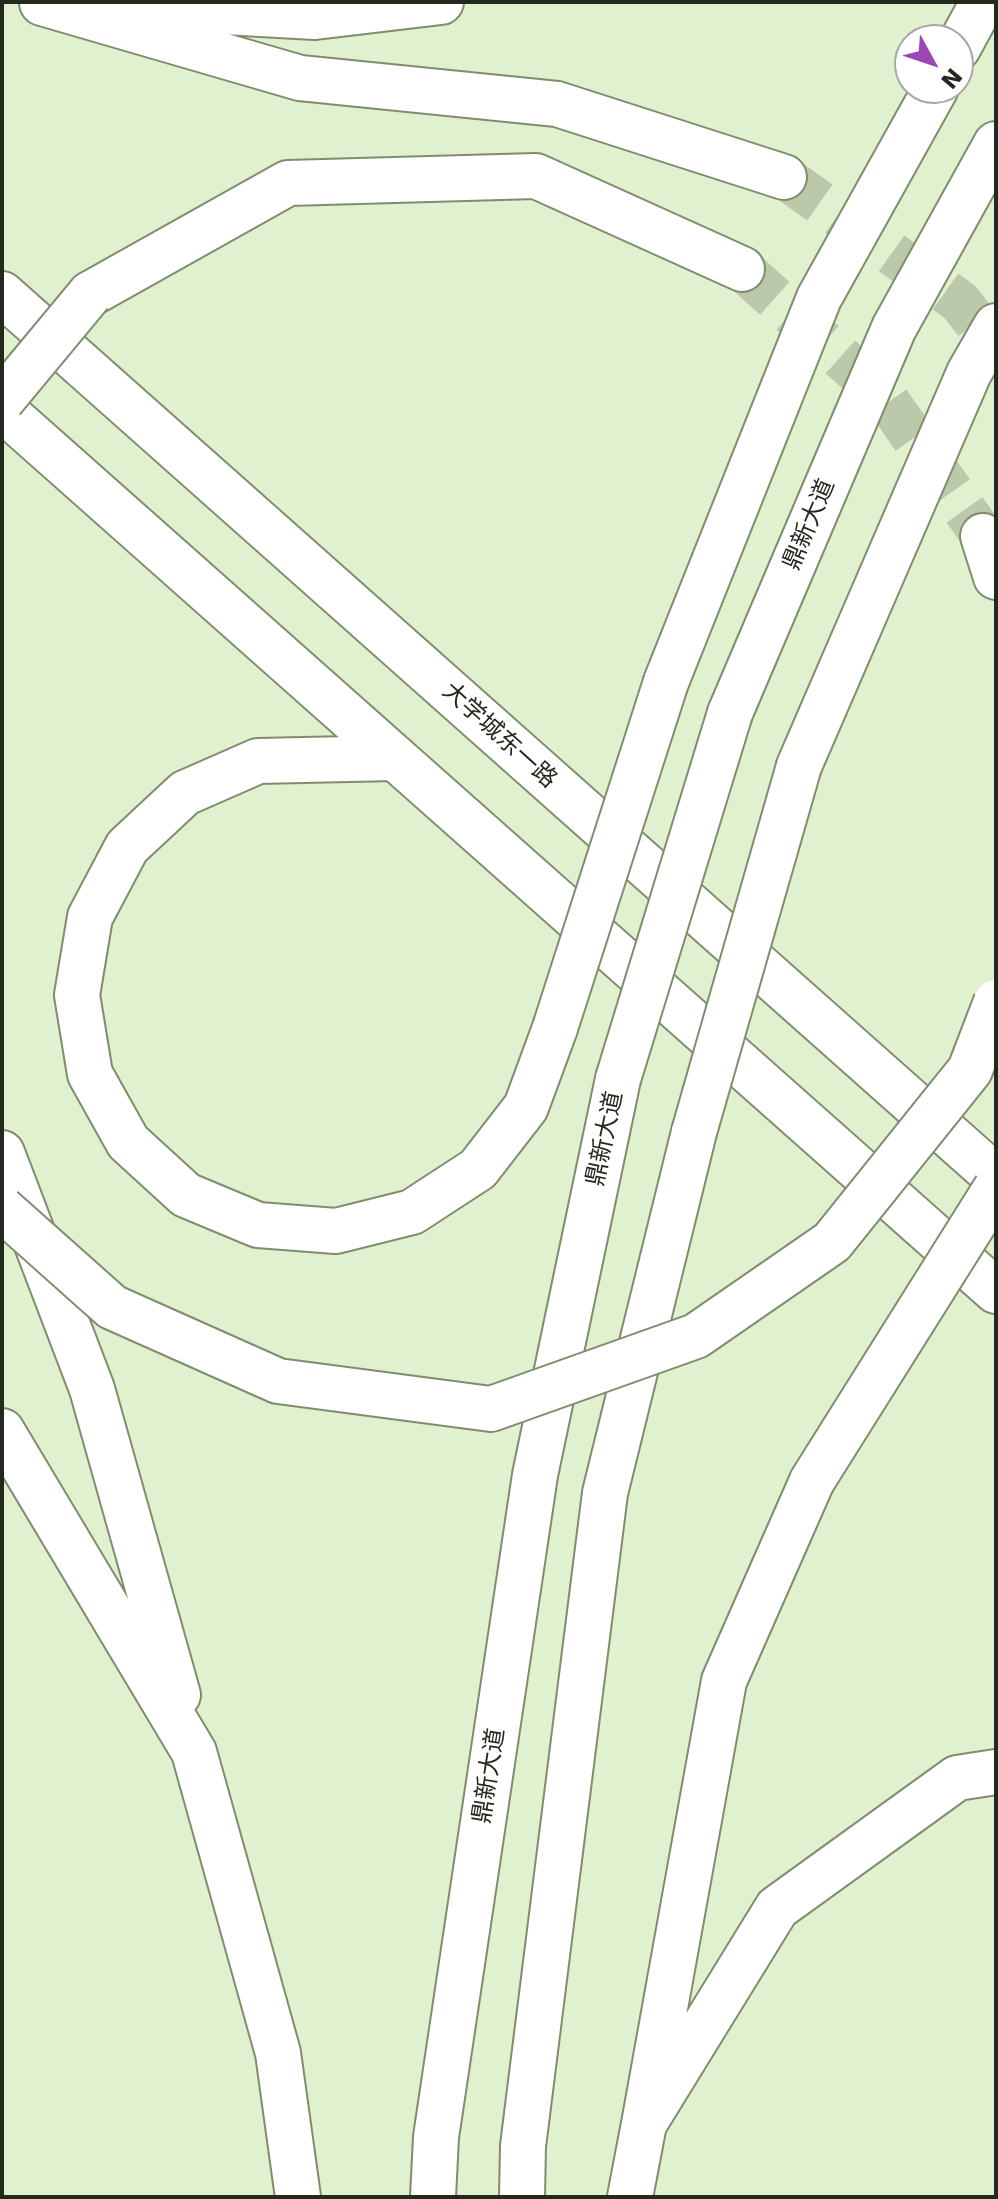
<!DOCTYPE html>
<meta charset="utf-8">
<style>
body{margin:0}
#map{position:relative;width:998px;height:2199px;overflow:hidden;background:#e1f0ce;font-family:"DejaVu Sans",sans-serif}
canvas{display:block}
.frame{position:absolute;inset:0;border:4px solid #23291c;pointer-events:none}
.north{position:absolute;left:894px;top:24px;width:80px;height:80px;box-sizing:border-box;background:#fff;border:2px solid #a7a9a4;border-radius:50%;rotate:130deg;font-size:22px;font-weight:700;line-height:32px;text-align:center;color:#23291c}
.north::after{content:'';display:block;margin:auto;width:28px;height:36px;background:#9c47b5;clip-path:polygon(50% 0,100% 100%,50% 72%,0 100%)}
</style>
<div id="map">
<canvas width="998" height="2199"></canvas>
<div class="frame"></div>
<div class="north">N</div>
</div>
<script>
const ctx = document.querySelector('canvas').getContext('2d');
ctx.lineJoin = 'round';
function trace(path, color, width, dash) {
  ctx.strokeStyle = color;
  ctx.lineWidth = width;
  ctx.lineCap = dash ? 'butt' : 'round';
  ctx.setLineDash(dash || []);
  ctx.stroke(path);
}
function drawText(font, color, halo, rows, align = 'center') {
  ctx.font = font + ' "DejaVu Sans","Noto Sans SC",sans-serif';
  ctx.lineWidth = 6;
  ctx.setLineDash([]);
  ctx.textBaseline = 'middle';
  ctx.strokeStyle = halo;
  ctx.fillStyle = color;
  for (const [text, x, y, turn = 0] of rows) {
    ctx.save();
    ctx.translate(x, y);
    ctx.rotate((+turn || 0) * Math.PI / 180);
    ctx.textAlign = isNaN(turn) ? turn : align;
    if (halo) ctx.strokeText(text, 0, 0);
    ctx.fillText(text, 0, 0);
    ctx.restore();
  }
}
const highwayTunnel = new Path2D(`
 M784,177L960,302L996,349
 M742,269L884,396L983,536`);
const major = new Path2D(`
 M2,294L996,1177
 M2,409L996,1291`);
const highway = new Path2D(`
 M42,3L300,78L557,104L784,177
 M116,6L315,17L441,2
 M958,48L983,2
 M90,294L288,183L536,176L742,269
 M983,536L996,577
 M666,682L819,298L936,88
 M730,713L894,328L996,144
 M395,758L258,761L185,793L127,847L90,917L77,995L90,1074L128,1142L186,1195L258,1225L336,1231L412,1212L478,1169L526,1107L555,1028
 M799,766L969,373L996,326
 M2,1153L92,1389L178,1695
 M2,1431L194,1752L278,2053L298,2197
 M644,2124L724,1681L812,1481
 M433,2197L436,2137L535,1475L618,1079
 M522,2197L523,2146L605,1493L694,1132
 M630,2197L644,2124L777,1908L957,1778L996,1772`);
const highwayBridge = new Path2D(`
 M2,400L90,294
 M555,1028L666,682
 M618,1079L730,713
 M694,1132L799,766
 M2,1209L112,1307L278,1381L491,1409L696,1336L832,1242L970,1070L996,1002
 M812,1481L996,1188`);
const streetNames = [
 ["鼎新大道",810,525,-67],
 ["大学城东一路",499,736,42],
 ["鼎新大道",606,1139,-78],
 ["鼎新大道",490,1776,-81]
];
trace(highwayTunnel, '#bbc8aa', 44, [44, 22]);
trace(major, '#7f8d6e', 48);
trace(highway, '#7f8d6e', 48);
trace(major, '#fff', 44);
trace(highway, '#fff', 44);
trace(highwayBridge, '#7f8d6e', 48, []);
trace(highwayBridge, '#fff', 44);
drawText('24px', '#23291c', '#fff', streetNames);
</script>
